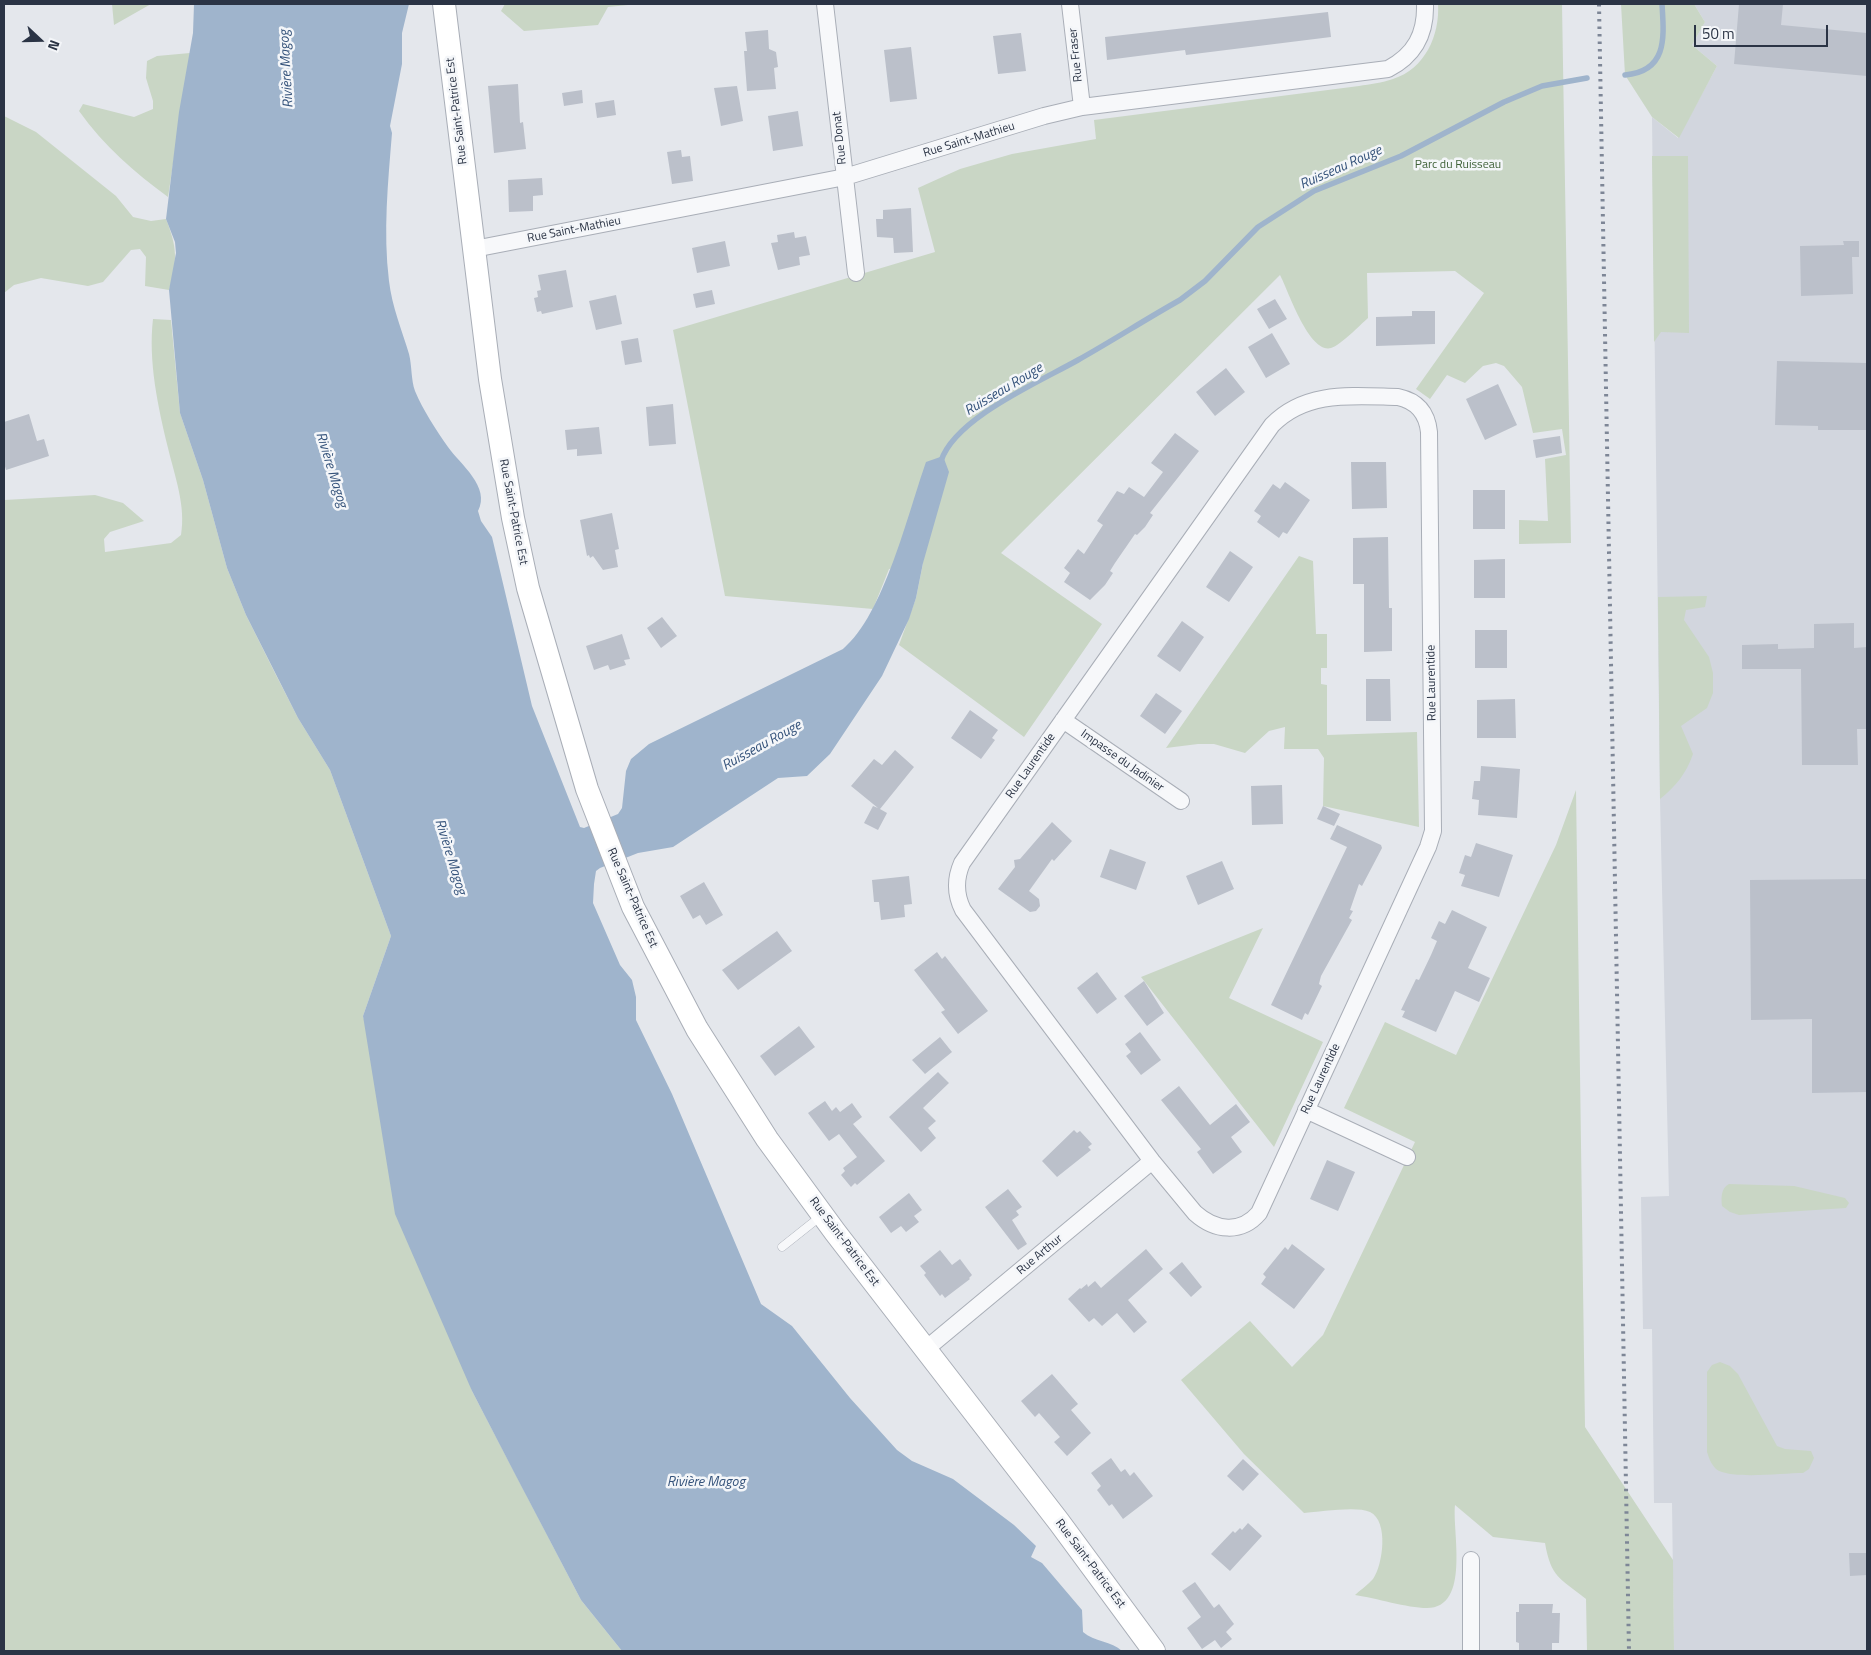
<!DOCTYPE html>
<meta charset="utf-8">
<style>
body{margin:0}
#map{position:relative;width:1871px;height:1655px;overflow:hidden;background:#e4e7ec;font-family:"Titillium Web",sans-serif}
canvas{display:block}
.frame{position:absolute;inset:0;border:5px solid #2b3445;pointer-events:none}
.north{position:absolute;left:15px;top:15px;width:50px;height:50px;-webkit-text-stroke:4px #f4f6f9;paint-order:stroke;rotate:111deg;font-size:14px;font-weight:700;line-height:20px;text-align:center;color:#2b3445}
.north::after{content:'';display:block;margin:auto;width:18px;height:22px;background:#2b3445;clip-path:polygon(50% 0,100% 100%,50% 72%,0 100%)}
.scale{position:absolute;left:1694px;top:25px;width:134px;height:22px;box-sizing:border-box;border:2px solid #2b3445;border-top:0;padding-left:6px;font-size:15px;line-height:18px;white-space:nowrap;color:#2b3445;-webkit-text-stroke:4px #f4f6f9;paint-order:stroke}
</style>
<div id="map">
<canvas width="1871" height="1655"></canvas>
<div class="frame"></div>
<div class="north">N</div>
<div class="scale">50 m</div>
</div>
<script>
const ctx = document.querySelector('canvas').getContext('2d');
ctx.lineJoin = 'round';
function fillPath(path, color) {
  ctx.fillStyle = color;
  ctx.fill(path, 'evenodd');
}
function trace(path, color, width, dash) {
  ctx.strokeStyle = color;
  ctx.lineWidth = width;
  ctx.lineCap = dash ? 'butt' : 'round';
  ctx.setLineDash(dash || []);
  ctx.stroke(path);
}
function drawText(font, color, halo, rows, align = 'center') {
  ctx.font = font + ' "Titillium Web",sans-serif';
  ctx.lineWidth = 5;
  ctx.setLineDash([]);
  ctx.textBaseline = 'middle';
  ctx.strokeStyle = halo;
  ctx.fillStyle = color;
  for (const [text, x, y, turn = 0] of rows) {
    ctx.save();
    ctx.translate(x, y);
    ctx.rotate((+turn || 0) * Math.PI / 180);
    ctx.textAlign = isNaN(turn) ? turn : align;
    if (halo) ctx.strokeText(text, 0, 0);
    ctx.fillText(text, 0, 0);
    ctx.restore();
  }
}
const built = new Path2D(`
 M1694,4H1867V1651H1674L1672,1503H1654L1652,1329H1643L1641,1197L1669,1196L1660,799L1652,117L1678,138L1717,66L1692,45L1705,22Z`);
const green = new Path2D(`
 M112,4H151L114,25Z
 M505,4H638L608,7L598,25L524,31L501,11Z
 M1438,4H1562L1571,543L1519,544V520L1548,521L1545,459L1566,455L1562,429L1533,433L1522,387L1504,366L1496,363L1483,366L1465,383L1447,375L1430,399L1416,389L1484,293L1455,271L1367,273L1368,318C1360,325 1341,345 1331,348C1309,354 1288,290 1280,275L1001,553L1102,624L1024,737L899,645L916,598L923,563L889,569L873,609L725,596L673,330L935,252L918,188L960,169L1012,154L1096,139L1094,120L1359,86C1370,84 1382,83 1393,79C1425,69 1440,35 1438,4Z
 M1621,4H1694L1705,22L1692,45L1717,66L1679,138L1652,117L1625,75Z
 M190,53L168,197C134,172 104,146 79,111L83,104L134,117L153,109V101L146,78L147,61L157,56Z
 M4,116L36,132L116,196L133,217L151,221L166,219C177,247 178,261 169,290L145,286L146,257L140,249L131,250L103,282L88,286L41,278L14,285L4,293Z
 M1652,156H1688L1689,333L1661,332L1654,342Z
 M153,319L171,320L180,413L203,480L227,568L246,615L277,677L298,718L330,770L391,936L363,1016L472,1391L581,1600L622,1651H4V500L95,495L123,503L144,521L110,532L104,539L105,552L171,543L181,535C186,506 175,477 168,448C158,407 148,361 153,319Z
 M1299,556L1313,561L1316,634H1327V668H1321V684L1327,685V735L1417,732L1419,827L1323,806L1324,758L1318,749H1284L1285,727L1269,731L1245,753L1214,744H1198L1166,748Z
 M1707,596L1705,607L1686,610L1684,620L1709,657L1713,673V693L1707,708L1681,726L1693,754C1686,774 1676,786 1660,799L1658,597Z
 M1576,790L1585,1427L1673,1560L1674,1651H1587L1586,1599C1560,1578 1551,1578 1545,1543L1493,1537L1455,1505C1452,1531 1471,1608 1427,1608C1407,1608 1376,1598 1355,1595C1360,1590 1368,1585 1373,1579C1383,1565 1389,1521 1370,1512C1356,1506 1320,1512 1304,1513L1244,1454L1181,1380L1250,1321L1292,1367L1323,1335L1415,1142L1344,1108L1385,1022L1456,1055L1556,845Z
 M1263,928L1229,998L1323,1042L1274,1147L1141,977Z
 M1729,1184L1794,1186L1845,1198L1849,1203L1846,1208L1739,1215L1730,1212L1722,1206C1721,1198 1721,1188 1729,1184Z
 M1720,1362L1730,1366L1738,1374L1777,1446L1785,1449L1811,1451L1814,1458L1809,1469L1803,1473C1783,1473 1730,1480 1716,1469C1711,1464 1709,1458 1707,1452V1372L1712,1365Z`);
const water = new Path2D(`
 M194,4H409L402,33V64L390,126L392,133C388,182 383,232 389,281C392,307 402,330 409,354C412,366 411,380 415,391C423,410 436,430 448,447C460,464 491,487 478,511L481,521L492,537L532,706L580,827L584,828L618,814L622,808L626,771L631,759L649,744L843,649C884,615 908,513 926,462L943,456L949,472L923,563L916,598L909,619L882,676L830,754L807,776L778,778L673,847L638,853L600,868L596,871L594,884L593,903L620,965L632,980L636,997V1020L672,1094L761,1304L792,1326L850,1398L897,1450L912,1461L953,1479L1014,1525L1036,1546L1031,1557L1042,1563L1082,1610L1083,1632C1094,1642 1112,1641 1122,1651H622L581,1600L516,1476L472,1391L395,1214L363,1016L391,936L330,770L298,718L246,615L227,568L203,480L180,413L169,290L176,253L175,242L166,219L179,112L193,33Z`);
const stream = new Path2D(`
 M1625,75C1668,71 1664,37 1662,4
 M941,461C955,418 1039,382 1078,360C1112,341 1146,319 1180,300L1205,281L1258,227L1314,191L1401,156L1504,102L1542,86L1587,78`);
const building = new Path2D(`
 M1739,4H1783L1781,25L1867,33V76L1734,64Z
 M1328,12L1331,37L1186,55L1185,50L1107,60L1105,37Z
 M768,30L769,49L776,52L778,67L774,68L776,89L747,91L744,51H747L745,32Z
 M1021,33L1026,71L998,74L993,36Z
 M911,47L917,99L890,102L884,50Z
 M518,84L520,123L523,122L526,149L494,153L488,86Z
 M737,86L743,121L721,126L714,88Z
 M582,90L583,103L564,106L562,93Z
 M614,100L616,115L597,118L595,103Z
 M798,111L803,146L773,151L768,116Z
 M681,150L682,157L690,156L693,181L672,184L667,152Z
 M542,178L543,195L533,196V211L509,212L508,180Z
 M911,208L913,252L894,253L893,238L877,237L876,219H883V210Z
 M794,232L795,238L806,236L810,255L799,257L800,265L778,270L771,243L778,242L777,235Z
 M725,241L730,266L697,273L692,248Z
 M1843,241H1859V257H1852L1853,294L1801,296L1800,246L1844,245Z
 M566,270L573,307L542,314L541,311L537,312L534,298L538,297L537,291L541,290L538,275Z
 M712,290L715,304L696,308L693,294Z
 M616,295L622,324L596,330L589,301Z
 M1275,299L1287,319L1269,329L1257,309Z
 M1412,311H1435V344L1376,346V317L1412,316Z
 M1272,333L1290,364L1266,378L1248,347Z
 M638,338L642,362L625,365L621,341Z
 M1777,361L1867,363V430H1818V426L1775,425Z
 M1226,368L1245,392L1215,416L1196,392Z
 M1498,384L1517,425L1485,440L1466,399Z
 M673,404L676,444L649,446L646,407Z
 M29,414L37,441L44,439L49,456L6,470L4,463V422Z
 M599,427L602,454L577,456V449L567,450L565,430Z
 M1175,433L1199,451L1150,513L1153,515L1145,527L1137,535L1135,534L1115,563L1110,571L1113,573L1105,585L1090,600L1064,582L1070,573L1064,568L1078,549L1084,554L1103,525L1097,521L1117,491L1124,494L1129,487L1144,497L1163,472L1151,463Z
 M1560,436L1562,453L1536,458L1533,440Z
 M1351,462H1386L1387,508L1352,509Z
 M1285,482L1310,500L1287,534L1283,532L1279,538L1257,522L1261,516L1254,511L1273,484L1280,489Z
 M1473,490H1505V529H1473Z
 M612,513L619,549L615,550L618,567L603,570L593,556L590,558L589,555L587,556L580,520Z
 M1388,537L1389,608H1392V651L1364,652V584H1353V538Z
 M1230,551L1253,567L1229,602L1206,587Z
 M1505,559V598H1474V560Z
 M662,617L677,636L661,648L647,628Z
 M1182,621L1204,637L1180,672L1157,656Z
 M1854,623V648L1867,647V729H1857L1858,765H1802L1801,669H1742V645L1778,644V649L1814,648V624Z
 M1475,630H1507V668H1475Z
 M622,634L630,659L624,660L626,665L610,670L608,665L594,670L586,646Z
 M1366,679H1390L1391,721H1366Z
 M1156,693L1182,711L1165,734L1140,716Z
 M1515,699L1516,738H1477V700Z
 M970,710L998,730L992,738L995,740L981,759L951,738Z
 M895,750L914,767L880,809L887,813L878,830L864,823L873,806L878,808L851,786L874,759L882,765Z
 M1481,766L1520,769L1517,818L1478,815L1479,800L1472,799L1474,781H1480Z
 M1282,785L1283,824L1252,825L1251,786Z
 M1323,806L1340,814L1334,826L1317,819Z
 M1052,822L1072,841L1054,861L1052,859L1029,891L1039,899L1040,906L1036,911L1030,912L998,889L1015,867L1014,860L1020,859Z
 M1337,825L1381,845L1382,848L1362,886L1359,884L1350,910L1353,911L1349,918L1352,920L1321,976L1319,984L1322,986L1308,1015L1305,1013L1302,1020L1271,1005L1347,847L1330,839Z
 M1476,843L1513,855L1499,897L1461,886L1465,875L1459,873L1465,855L1471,857Z
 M1110,849L1146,862L1136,890L1100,877Z
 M1222,861L1234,889L1198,905L1186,876Z
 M909,876L912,904L904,905L905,917L881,920L879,902H874L872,880Z
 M1867,879V1092L1812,1093V1019L1751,1020L1750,880Z
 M704,882L723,915L706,925L700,915L693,919L680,896Z
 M1452,910L1487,927L1468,968L1490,978L1479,1002L1455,991L1436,1032L1402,1017L1405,1011L1401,1010L1416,979L1419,980L1431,955L1437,941L1431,938L1439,921L1445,924Z
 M777,931L792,951L738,990L722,970Z
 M937,952L942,959L945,956L988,1011L958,1034L941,1012L945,1010L914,970Z
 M1097,972L1117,999L1097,1014L1077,988Z
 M1144,981L1164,1013L1147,1026L1124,996Z
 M799,1026L815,1047L775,1076L760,1056Z
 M1140,1032L1161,1060L1141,1075L1126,1056L1131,1052L1125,1044Z
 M940,1037L952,1052L925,1074L912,1060Z
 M938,1072L949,1083L923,1108L936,1121L928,1128L936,1138L921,1152L889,1117Z
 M1179,1086L1210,1125L1236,1104L1250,1122L1231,1137L1242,1152L1213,1174L1197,1152L1201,1149L1161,1100Z
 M825,1101L832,1111L836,1107L840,1112L852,1103L862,1117L853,1124L885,1161L857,1185L855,1183L851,1187L841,1175L845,1171L843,1168L857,1157L839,1134L829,1141L808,1113Z
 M1074,1130L1077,1133L1080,1131L1092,1144L1088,1147L1091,1150L1057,1177L1042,1161Z
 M1327,1160L1355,1172L1338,1211L1310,1199Z
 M1008,1189L1022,1207L1016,1211L1019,1215L1012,1220L1027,1244L1018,1250L985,1207Z
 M909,1193L922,1210L914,1216L919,1222L906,1232L901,1226L891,1233L879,1217Z
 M1292,1244L1325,1269L1294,1309L1261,1284L1266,1277L1263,1274L1285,1247L1288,1250Z
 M1146,1249L1163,1269L1128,1300L1147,1322L1134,1333L1117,1313L1102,1326L1094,1318L1089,1322L1068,1299L1080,1288L1081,1289L1087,1284L1088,1287L1095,1281L1101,1288Z
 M940,1250L952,1265L960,1259L972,1275L969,1278L970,1279L945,1298L942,1294L940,1296L924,1275L926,1273L920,1266Z
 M1182,1262L1202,1287L1191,1297L1169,1273Z
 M1052,1374L1078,1404L1071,1410L1091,1433L1067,1456L1054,1442L1060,1437L1039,1413L1035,1417L1021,1401Z
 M1111,1458L1121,1472L1125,1469L1130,1476L1134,1472L1153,1496L1123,1519L1112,1504L1109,1506L1097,1490L1101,1486L1091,1473Z
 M1243,1459L1259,1474L1243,1491L1227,1476Z
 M1248,1523L1262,1536L1230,1571L1211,1554L1233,1531L1235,1533L1240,1528L1242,1530Z
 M1849,1553H1867V1575L1850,1576Z
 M1195,1582L1214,1608L1219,1604L1234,1624L1226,1632L1232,1639L1221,1648L1215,1640L1202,1649L1187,1628L1201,1617L1182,1591Z
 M1519,1604H1553L1552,1613H1560L1559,1643H1552V1651H1519V1643L1516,1642V1612H1519Z`);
const lane = new Path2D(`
 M782,1247L821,1216`);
const street = new Path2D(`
 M825,4L856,273
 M1070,4L1082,107
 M474,249L845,177L1044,116L1082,107L1388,69C1415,55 1426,34 1425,4
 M1398,397C1417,401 1427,413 1429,432L1433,831L1428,847L1259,1213C1241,1234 1215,1231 1195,1213L1152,1161L963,910C955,894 955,879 962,863L1272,425C1306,390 1353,396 1398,397Z
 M1063,720L1181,801
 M1306,1110L1407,1157
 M926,1349L1152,1161
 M1471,1560V1651`);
const secondary = new Path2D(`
 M444,4L490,379L513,518L528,588L587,789L633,907L697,1029L767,1139L835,1232L1059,1522L1154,1651`);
const rail = new Path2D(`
 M1599,4L1629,1651`);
const streetNames = [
 ["Rue Fraser",1076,55,-96],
 ["Rue Saint-Patrice Est",457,111,-97],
 ["Rue Donat",840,138,-96],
 ["Rue Saint-Mathieu",969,140,-17],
 ["Rue Saint-Mathieu",574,230,-11],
 ["Rue Saint-Patrice Est",513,512,79],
 ["Rue Laurentide",1432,683,-91],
 ["Impasse du Jadinier",1122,761,35],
 ["Rue Laurentide",1031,766,-55],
 ["Rue Saint-Patrice Est",632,898,66],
 ["Rue Laurentide",1321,1079,-65],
 ["Rue Saint-Patrice Est",844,1242,53],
 ["Rue Arthur",1040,1255,-40],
 ["Rue Saint-Patrice Est",1090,1564,53]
];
const parkNames = [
 ["Parc du Ruisseau",1458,165]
];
const waterNames = [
 ["Rivière Magog",287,69,-93],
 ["Ruisseau Rouge",1341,168,-24],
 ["Ruisseau Rouge",1004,390,-31],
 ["Rivière Magog",331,470,73],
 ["Ruisseau Rouge",762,746,-29],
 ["Rivière Magog",450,857,73],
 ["Rivière Magog",706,1483]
];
fillPath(built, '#d2d6de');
fillPath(green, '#c9d6c5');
fillPath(water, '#9fb4cc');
trace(stream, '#9fb4cc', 5.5);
fillPath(building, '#bbc0ca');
trace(lane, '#a9aeb7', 9);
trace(street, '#a9aeb7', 18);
trace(secondary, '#a9aeb7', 24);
trace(lane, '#f7f8fa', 8);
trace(street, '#f7f8fa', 16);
trace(secondary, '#fff', 22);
trace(rail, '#7d8696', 4, [2.5, 5]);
drawText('12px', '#2b3445', '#f4f6f9', streetNames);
drawText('12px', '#3f6138', '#f4f6f9', parkNames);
drawText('italic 14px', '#34527a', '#f4f6f9', waterNames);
</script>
